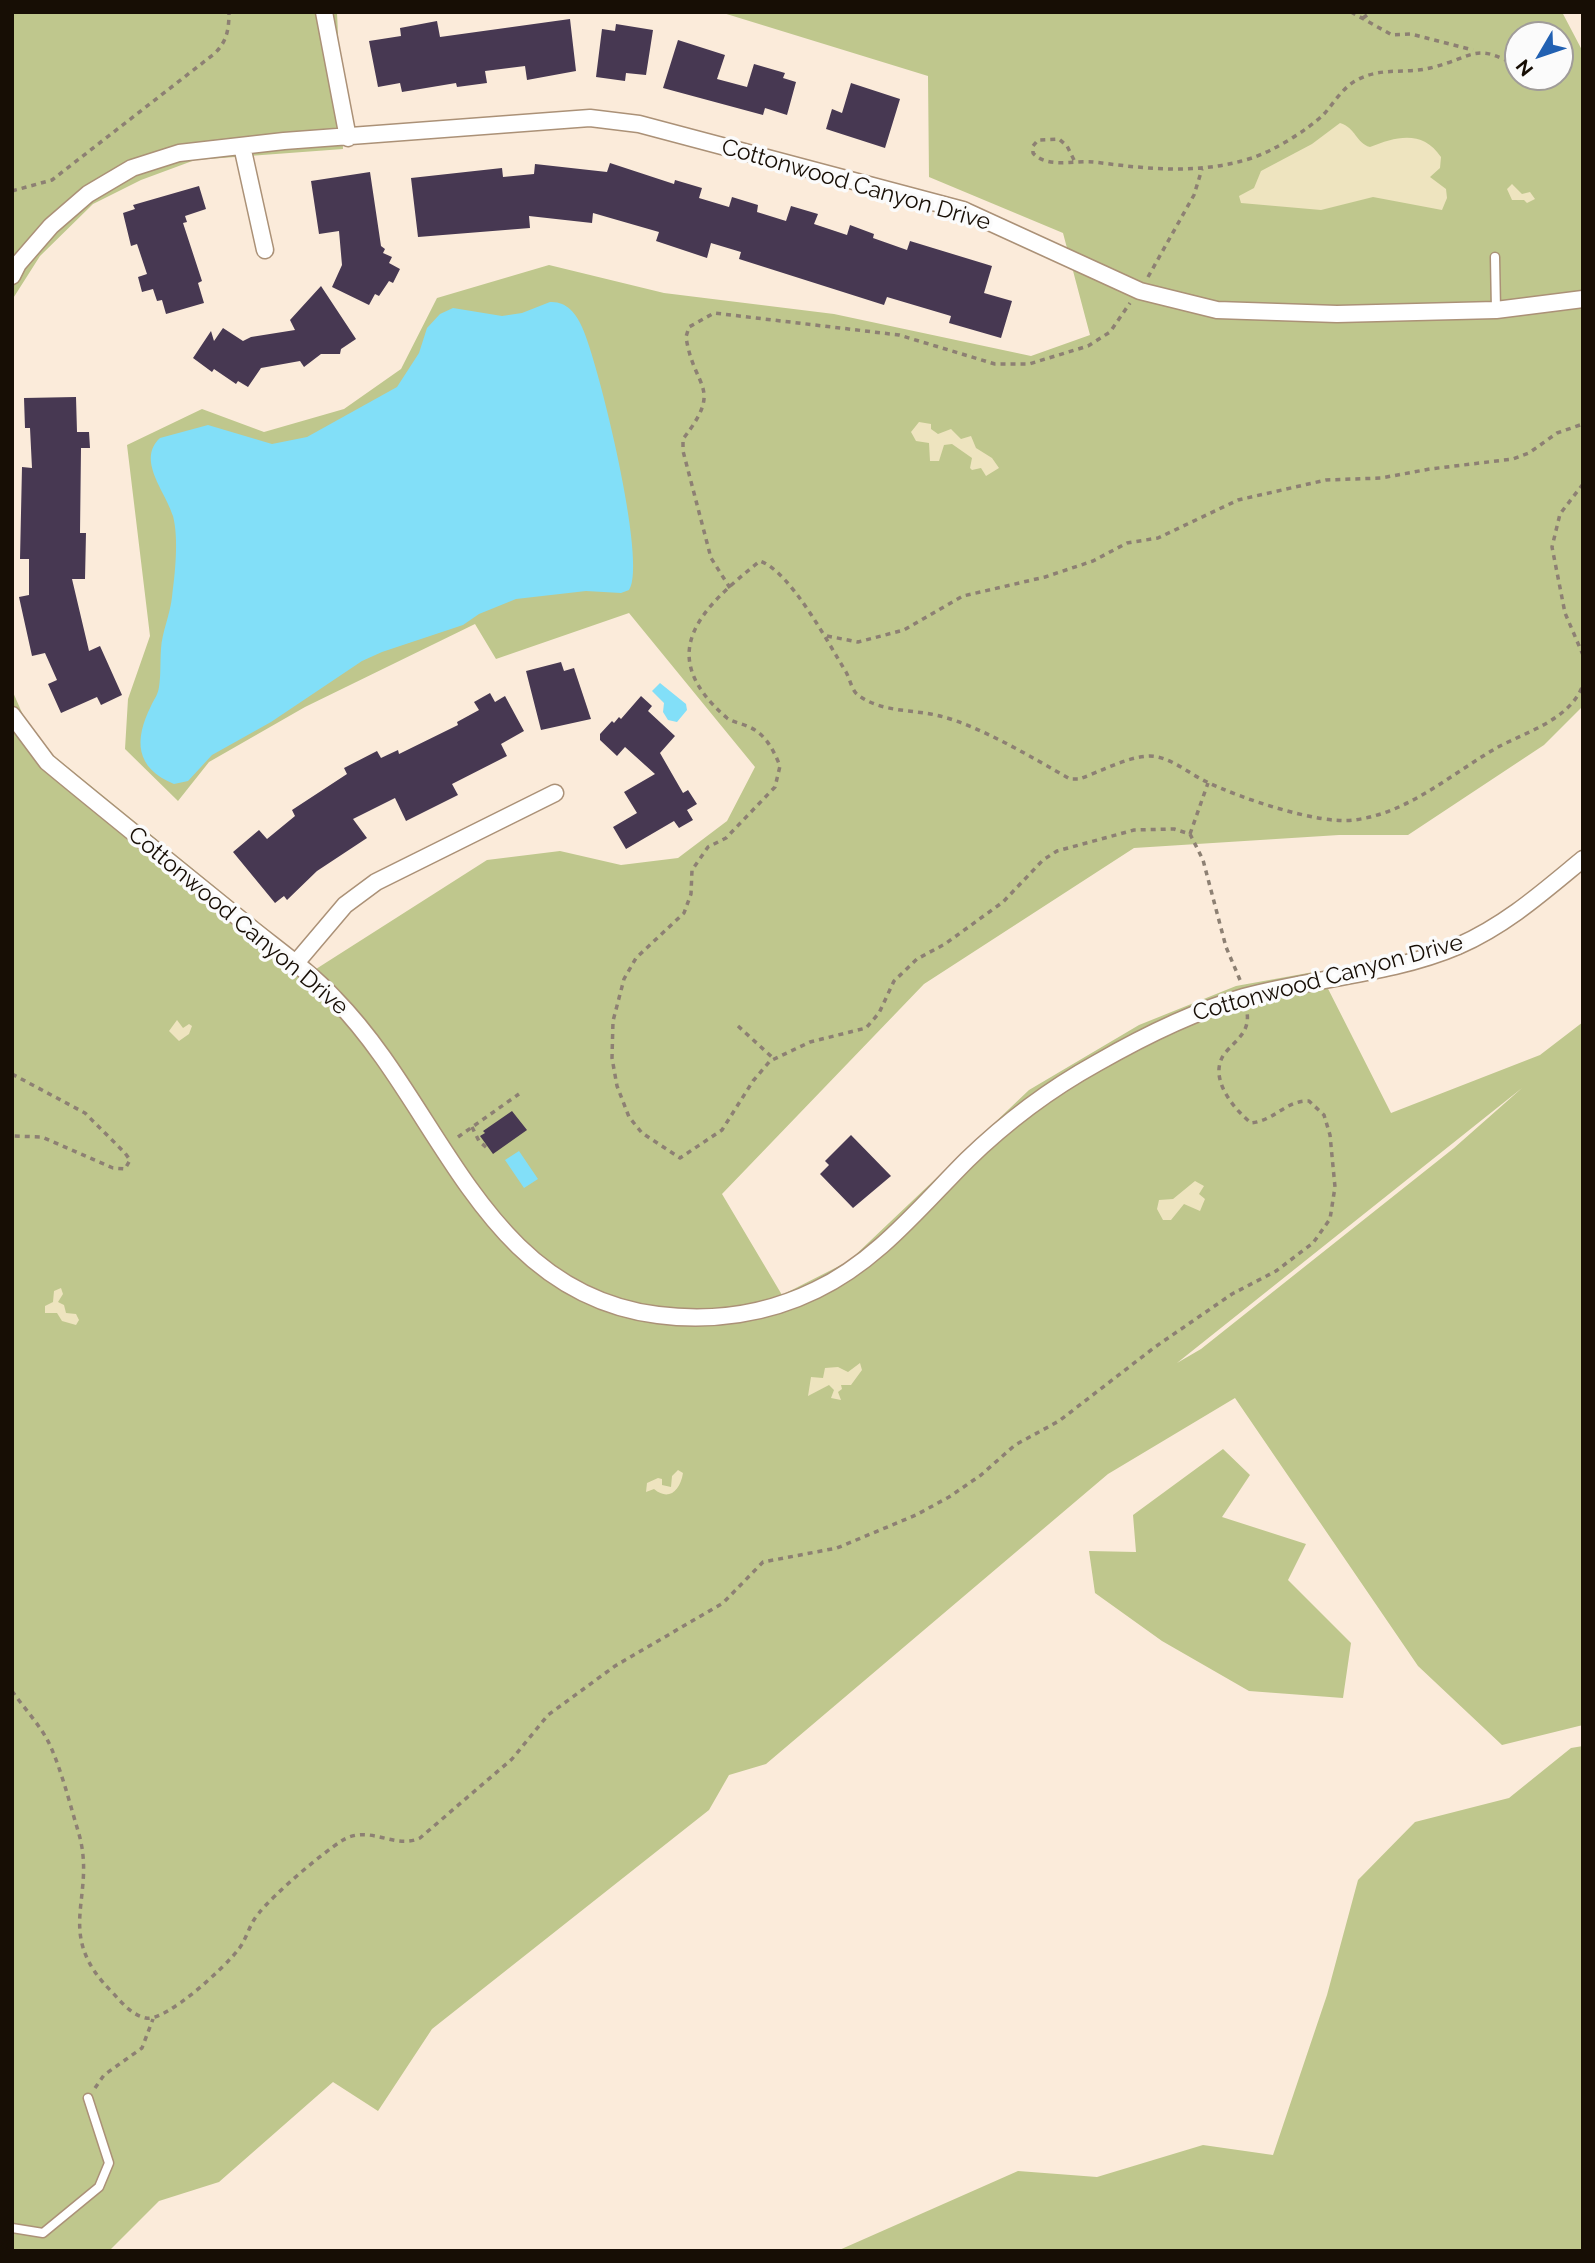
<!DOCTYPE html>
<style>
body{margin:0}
#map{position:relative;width:1595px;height:2263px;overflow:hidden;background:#fbebda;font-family:Raleway,sans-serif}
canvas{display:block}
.frame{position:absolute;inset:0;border:14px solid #170e05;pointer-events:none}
.north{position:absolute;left:1504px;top:21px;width:70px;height:70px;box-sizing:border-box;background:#fbfbfb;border:2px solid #a09c99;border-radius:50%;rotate:231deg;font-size:19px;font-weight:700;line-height:28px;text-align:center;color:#170e05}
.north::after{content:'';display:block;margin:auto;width:24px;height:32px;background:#2261b2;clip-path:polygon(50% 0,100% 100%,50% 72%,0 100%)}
</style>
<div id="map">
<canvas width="1595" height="2263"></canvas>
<div class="frame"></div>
<div class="north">N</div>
</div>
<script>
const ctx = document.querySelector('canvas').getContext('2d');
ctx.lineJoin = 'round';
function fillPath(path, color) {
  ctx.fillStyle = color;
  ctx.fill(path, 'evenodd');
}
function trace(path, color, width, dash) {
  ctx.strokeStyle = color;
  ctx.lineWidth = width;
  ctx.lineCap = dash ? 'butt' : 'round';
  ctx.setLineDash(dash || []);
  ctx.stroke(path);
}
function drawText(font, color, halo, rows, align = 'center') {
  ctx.font = font + ' Raleway,sans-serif';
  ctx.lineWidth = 7;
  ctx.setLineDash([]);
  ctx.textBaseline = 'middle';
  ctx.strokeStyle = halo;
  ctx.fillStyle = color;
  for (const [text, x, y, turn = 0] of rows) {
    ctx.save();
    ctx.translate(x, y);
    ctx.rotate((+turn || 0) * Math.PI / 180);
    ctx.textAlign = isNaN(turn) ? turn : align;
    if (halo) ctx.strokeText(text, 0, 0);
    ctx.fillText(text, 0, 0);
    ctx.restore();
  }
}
const green = new Path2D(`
 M12,12H337L343,149L195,160L141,180L93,204L40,256L12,300Z
 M720,12H1562L1583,52V706L1544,745L1408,835H1339L1134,848L924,984L722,1194L782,1295L849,1261L1029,1090L1139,1025L1236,986L1319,971L1391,1113L1540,1055L1583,1022V1725L1502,1745L1418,1666L1235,1398L1108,1474L766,1764L729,1775L709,1810L432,2029L378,2111L333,2082L219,2182L159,2201L109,2251H12V690L23,715L53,755L316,969L487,860L560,851L621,865L678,858L727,821L755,767L629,613L496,659L475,624L305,707L209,762L178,801L125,749L128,699L150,636L127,445L202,409L264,432L344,409L401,369L437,298L549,265L664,293L834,314L1031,356L1090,335L1063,233L929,177L928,76ZM1518,35H1560V77H1518ZM1522,1088L1454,1148L1201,1349L1177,1363Z
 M1223,1449L1250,1475L1222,1517L1306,1544L1288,1580L1351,1643L1343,1698L1249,1691L1162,1641L1095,1593L1089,1551L1136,1552L1133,1515Z
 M1583,1746V2251H837L1018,2171L1097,2177L1203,2145L1273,2155L1327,1995L1358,1880L1415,1822L1509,1798L1571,1748Z`);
const sand = new Path2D(`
 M1340,123C1356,128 1356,143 1370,147C1397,136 1423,130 1441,157L1440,168L1430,177L1446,189L1447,198L1442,210L1373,197L1321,210L1241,203L1239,196L1254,188L1261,171L1312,144Z
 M1512,184L1522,194L1530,192L1535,199L1527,203L1524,200H1512L1507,189Z
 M919,422L931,424V429L938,434L951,429L961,439L971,436L976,448L992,458L999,468L986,476L981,468L972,470L970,468L972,458L952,444L944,445L939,461H930L929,443L916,441L911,432Z
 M177,1020L183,1028L189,1024L192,1026L189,1034L179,1041L169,1031Z
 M1195,1181L1204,1186L1199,1194L1205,1199L1200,1211L1184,1204L1171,1220H1163L1157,1209L1159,1200L1173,1199Z
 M61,1288L63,1294L58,1302L64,1305L66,1313L76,1314L79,1320L76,1325L62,1321L57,1313H45V1306L53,1302L54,1291Z
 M860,1363L862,1370L851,1385H841L842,1389L838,1392L841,1400L831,1398L834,1390L829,1385L808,1396L811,1377L823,1378L825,1368L838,1367L848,1372Z
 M678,1470L683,1473C680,1492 668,1501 654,1489L646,1492L647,1483L658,1478L662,1479V1485L671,1487L672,1476Z`);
const water = new Path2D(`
 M550,302C566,301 576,313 582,327C598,361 648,564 629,590L621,593L586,591L516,599L479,614L463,625L382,652L362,661L271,722L212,755L188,781L174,784C135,768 134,740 151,706C154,699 158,695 159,687C161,675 160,662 161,649C162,632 170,615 172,597C175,574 179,539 173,516C166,492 136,460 160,438L208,425L272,444L307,437L397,387L419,353L427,328L440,314L453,308L502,316L522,313Z
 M660,683L686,704L687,710L677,722L668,720L663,712L664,703L652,691Z
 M519,1151L538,1179L524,1188L505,1160Z`);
const building = new Path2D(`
 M570,19L576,71L527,80L525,66L485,71L487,83L457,87L456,83L402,92L400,83L378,87L369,41L401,36L400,28L437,21L440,37Z
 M616,24L653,30L646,75L626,73L625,81L596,77L602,29L615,31Z
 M678,40L725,55L717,79L747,87L754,64L785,73L783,78L796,82L787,115L765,108L763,115L663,88Z
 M851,83L900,99L885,148L826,129L832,109L842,113Z
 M610,163L674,184L675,180L702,188L699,198L729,207L732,197L758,205L757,212L786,221L791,206L818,214L814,224L847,235L850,225L874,234L873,238L907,250L910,241L992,266L984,293L1012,301L1001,338L949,323L951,316L887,297L884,305L739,259L741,252L711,243L707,258L656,241L659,232L593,213L592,223L529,216L530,228L418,237L411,178L502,168L503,177L534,174L535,164L607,172Z
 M370,172L381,246L385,249L383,253L392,257L389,263L400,269L393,283L389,281L379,296L375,294L369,305L332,287L342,265L339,231L319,234L311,181Z
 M199,186L206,209L185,216L187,222L183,223L202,281L198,283L204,303L166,314L162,300L157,301L153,289L142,292L138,277L147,274L137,244L131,246L123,213L135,209L133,205Z
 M321,286L356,339L341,349L340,354H321L304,367L300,361L261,368L248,387L238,381L236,384L214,369L212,372L193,358L211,331L214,341L223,328L243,341L251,337L295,330L290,320Z
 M76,397L77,432H89L90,448H81L80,533H86L85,579H72L89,651L100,646L122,695L101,705L97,697L61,713L48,684L57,680L45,653L32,656L19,597L29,595V559H20L22,467L32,468L30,428H25L24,398Z
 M561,662L564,671L574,668L591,719L541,730L526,671Z
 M490,693L495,702L505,696L524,731L501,744L507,756L452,784L458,795L406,821L395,798L353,819L367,838L317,871L287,900L284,896L275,903L233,852L259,830L267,839L295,816L292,810L347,774L344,768L377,751L381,758L398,750L399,754L458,725L457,722L479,710L474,702Z
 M641,696L652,706L648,711L675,736L660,753L683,793L688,790L697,804L687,810L693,820L679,828L674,821L626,849L613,827L637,813L624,792L655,774L625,747L617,756L600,740V734L612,721L614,723L619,717L621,719Z
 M512,1111L527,1130L493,1154L480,1136L485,1133L483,1131Z
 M851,1135L891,1176L853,1208L820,1174L829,1165L825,1161Z`);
const path = new Path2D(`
 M1351,12L1392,35L1411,34L1473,50
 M1363,18L1371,12
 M1074,160L1067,146L1059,139L1038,140L1033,146V153C1047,169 1075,160 1094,162C1148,169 1198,175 1252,158C1273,151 1308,130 1324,114C1334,103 1342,88 1357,80C1383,66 1407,75 1434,67C1475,56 1476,42 1518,67
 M12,191L52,180L214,54C227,42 229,29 229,12
 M1148,277L1194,195L1202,169
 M1583,484L1560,514L1552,547L1565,613L1583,655
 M730,588L711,558L683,451V439C724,386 694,390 686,337L689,327L714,313L899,335L995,364H1029L1088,346L1110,332L1130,303
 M827,636L858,642L904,630L963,596L1045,577L1093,561L1127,543L1158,538L1238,500L1326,480L1381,478L1430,469L1513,459L1529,453L1557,433L1583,424
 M1190,834L1208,783
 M1240,980L1226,947L1203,860L1190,834L1174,829L1134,830L1057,851L1043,860L1003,902L945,944L917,959L894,981L879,1013L866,1028L810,1042L770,1061L753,1081L722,1130L680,1158L642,1133L629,1117L617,1086L612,1058L613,1021L624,979L636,958L684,913L691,894L692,870L708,847L726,838L775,787L780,766C773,749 765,733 747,726C740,723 732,722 727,718C653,654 700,609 760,561C791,572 828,643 846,672C850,679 852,691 858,695C882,713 913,709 940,716C980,726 1033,758 1070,779H1079C1100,772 1126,757 1149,756C1170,756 1189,774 1207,782C1240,798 1319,825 1354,820C1410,813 1453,772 1500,746C1529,731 1570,719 1583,685
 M738,1026L774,1059
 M12,1074L85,1113L125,1153L130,1160L125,1169L113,1168L42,1137L12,1136
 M472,1127L479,1141L487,1148
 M458,1137L519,1094
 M12,1691C24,1708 40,1725 49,1743C62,1771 70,1805 79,1834C97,1899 52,1933 113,1993C123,2004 132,2015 146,2018C166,2022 225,1967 238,1950C247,1939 249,1924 259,1913C275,1893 321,1854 343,1840C370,1824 394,1850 420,1838L512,1759L548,1715L615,1666L723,1603L763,1562L837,1548L916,1515L949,1497L981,1475L1015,1445L1059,1421L1155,1347L1232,1294L1276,1271L1313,1243L1330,1219L1335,1187L1330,1135L1324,1115L1309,1101C1286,1100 1274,1121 1251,1123C1233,1108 1207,1077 1225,1053C1237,1039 1250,1032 1247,1012
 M95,2088L104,2075L142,2048L153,2019`);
const lane = new Path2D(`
 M1495,257L1496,310
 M12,2228L43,2233L99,2187L109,2163L88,2098`);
const street = new Path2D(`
 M324,12L348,138
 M242,146L265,250
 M12,276L18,264L51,226L88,194L132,168L179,153L284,141L590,118L639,124L963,210L1140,291L1217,310L1337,314L1496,310L1583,299
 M12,715L47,762C111,815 176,867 240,919C271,945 307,969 335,999C442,1108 482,1293 658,1315C712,1322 767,1314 816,1290C877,1261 920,1207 967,1160C1005,1123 1050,1089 1097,1063C1144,1036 1192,1012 1244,997C1313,978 1393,974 1458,946C1506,925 1543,892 1583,859
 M295,964L345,905L376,882L555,793`);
const streetNames = [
 ["Cottonwood Canyon Drive",856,185,16],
 ["Cottonwood Canyon Drive",238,921,40],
 ["Cottonwood Canyon Drive",1328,978,-15]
];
fillPath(green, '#bfc78d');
fillPath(sand, '#eee4bf');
fillPath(water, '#82dff8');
fillPath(building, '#473852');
trace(lane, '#ab9177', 11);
trace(street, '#ab9177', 19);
trace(path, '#8d8073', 3.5, [5, 5]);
trace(lane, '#fff', 8);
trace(street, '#fff', 16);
drawText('23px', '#170e05', '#fbfbfb', streetNames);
</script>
